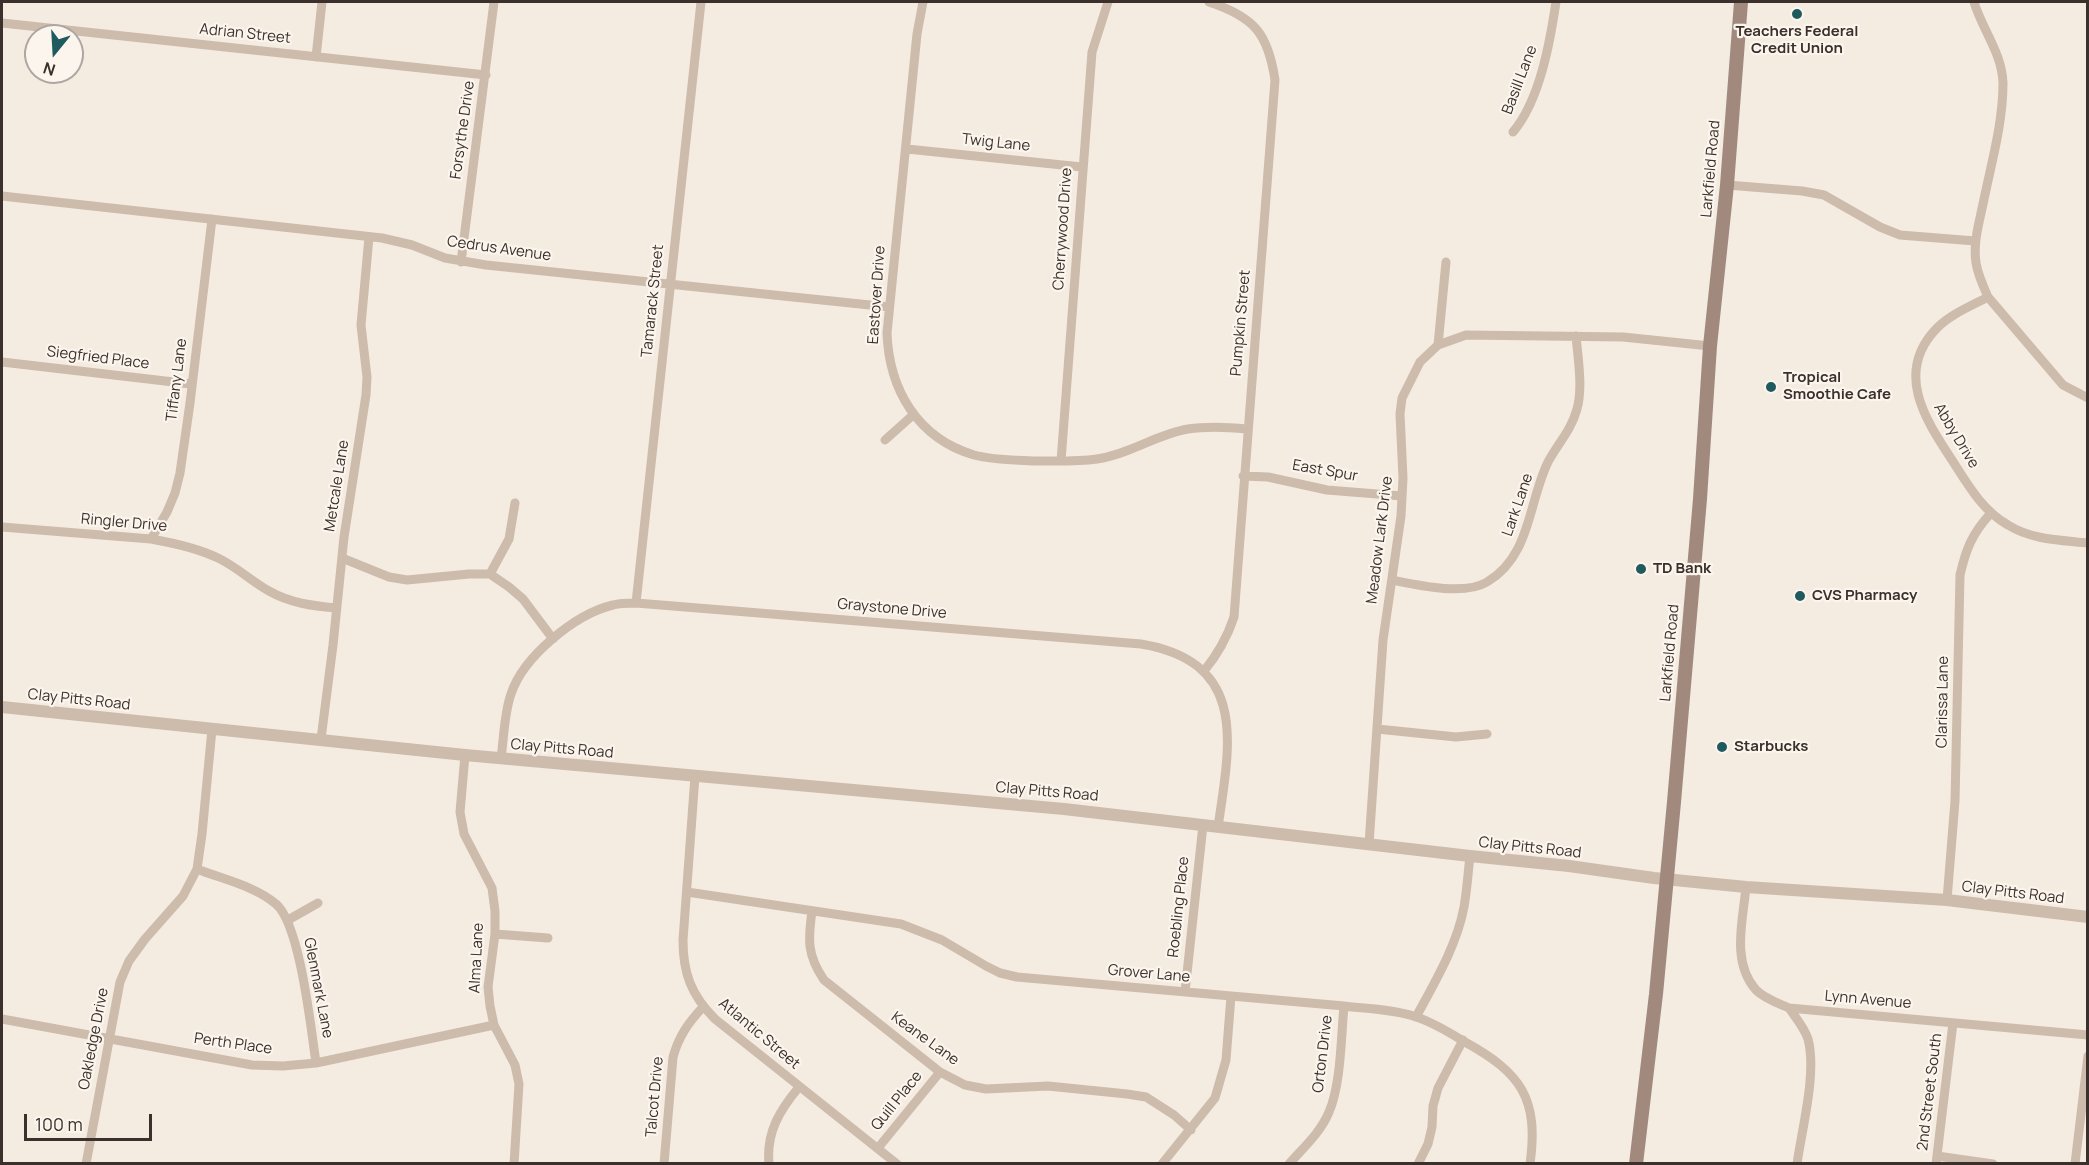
<!DOCTYPE html>
<style>
body{margin:0}
#map{position:relative;width:2089px;height:1165px;overflow:hidden;background:#f4ebe1;font-family:Manrope,sans-serif}
canvas{display:block}
.frame{position:absolute;inset:0;border:3px solid #3b302b;pointer-events:none}
.north{position:absolute;left:24px;top:24px;width:60px;height:60px;box-sizing:border-box;background:#fbf5ee;border:2px solid #aea6a0;border-radius:50%;rotate:198deg;font-size:16px;font-weight:700;line-height:24px;text-align:center;color:#3b302b}
.north::after{content:'';display:block;margin:auto;width:21px;height:27px;background:#1f5a5e;clip-path:polygon(50% 0,100% 100%,50% 72%,0 100%)}
.scale{position:absolute;left:24px;top:1114px;width:128px;height:27px;box-sizing:border-box;border:3px solid #3b302b;border-top:0;padding-left:8px;font-size:18px;line-height:21px;white-space:nowrap;color:#3b302b;-webkit-text-stroke:4px #fbf5ee;paint-order:stroke}
</style>
<div id="map">
<canvas width="2089" height="1165"></canvas>
<div class="frame"></div>
<div class="north">N</div>
<div class="scale">100 m</div>
</div>
<script>
const ctx = document.querySelector('canvas').getContext('2d');
ctx.lineJoin = 'round';
function trace(path, color, width, dash) {
  ctx.strokeStyle = color;
  ctx.lineWidth = width;
  ctx.lineCap = dash ? 'butt' : 'round';
  ctx.setLineDash(dash || []);
  ctx.stroke(path);
}
function drawText(font, color, halo, rows, align = 'center') {
  ctx.font = font + ' Manrope,sans-serif';
  ctx.lineWidth = 4.5;
  ctx.setLineDash([]);
  ctx.textBaseline = 'middle';
  ctx.strokeStyle = halo;
  ctx.fillStyle = color;
  for (const [text, x, y, turn = 0] of rows) {
    ctx.save();
    ctx.translate(x, y);
    ctx.rotate((+turn || 0) * Math.PI / 180);
    ctx.textAlign = isNaN(turn) ? turn : align;
    if (halo) ctx.strokeText(text, 0, 0);
    ctx.fillText(text, 0, 0);
    ctx.restore();
  }
}
const minor = new Path2D(`
 M923,2L917,34L887,333C889,389 917,438 974,455C993,460 1013,460 1033,461C1054,461 1076,462 1097,459C1130,454 1157,434 1188,429C1207,426 1227,427 1247,429
 M1974,2C1982,29 2002,53 2003,83C2003,124 1991,164 1983,204C1979,223 1973,243 1976,263C1978,275 1983,286 1988,297L2063,385L2088,398
 M2,23L486,75
 M316,57L322,2
 M1513,132C1540,100 1550,42 1556,2
 M907,149L1082,167
 M1727,185L1802,191L1824,195L1880,227L1900,235L1975,241
 M2,196L382,238L412,245L445,258L486,265L889,307
 M461,262L494,2
 M1988,297C1971,306 1951,314 1937,328C1894,372 1925,419 1952,460C1968,485 1982,510 2008,525C2032,540 2060,540 2088,543
 M1438,345L1446,262
 M2,362L191,384
 M885,440L913,415
 M1061,461L1092,52L1108,2
 M1243,476L1268,477L1327,490L1402,496
 M2,527L151,539C174,543 197,548 218,558C237,567 251,581 269,591C290,603 313,606 336,608
 M151,539L167,512L175,493L180,473L190,403L212,219
 M342,558L389,577L407,580L469,574H490L509,587L523,599L553,639
 M490,574L509,539L515,503
 M1392,580C1417,585 1464,596 1487,582C1531,556 1528,503 1548,462C1558,443 1571,431 1577,409C1583,387 1578,359 1576,336
 M636,603L701,2
 M1204,671C1218,654 1227,638 1234,617L1275,80C1268,33 1254,17 1209,2
 M1377,729L1456,737L1487,734
 M321,739L333,645L344,537L366,395L367,377L361,325L369,237
 M465,755L460,812L464,834L492,888L495,911V934L488,987L490,1006L494,1025L515,1065L519,1084L514,1164
 M501,758C504,737 504,714 511,694C523,657 575,614 613,605C620,603 628,603 636,603L1141,644C1249,662 1230,744 1218,827
 M695,776L683,940C683,973 691,995 715,1019L897,1164
 M1369,844L1383,640L1401,516L1403,478L1400,414L1402,398L1420,362L1438,345L1466,335L1623,337L1710,346
 M197,869C222,879 255,886 276,904C300,924 311,1029 316,1063
 M1746,887C1743,920 1731,962 1756,990C1765,999 1778,1003 1789,1008L2088,1035
 M687,892L901,924L942,940L986,966L1000,973L1017,977L1344,1006C1367,1009 1393,1009 1416,1017C1433,1022 1450,1033 1465,1042C1521,1073 1539,1098 1530,1164
 M1947,900L1955,801L1960,575C1966,549 1972,534 1990,514
 M812,911C808,940 807,955 824,980L940,1072L965,1085L986,1089L1048,1086L1127,1094L1146,1097L1174,1115L1191,1130
 M288,920L318,903
 M495,934L548,938
 M1185,992L1203,825
 M1789,1008C1796,1018 1804,1027 1808,1039C1817,1073 1802,1128 1797,1164
 M1416,1017C1435,982 1457,945 1464,907C1467,890 1468,873 1470,856
 M2,1019L252,1065L283,1066L316,1063L494,1025
 M878,1148L940,1072
 M1937,1156L1993,1164
 M86,1164L120,982L129,961L145,939L183,896L197,869L202,834L212,729
 M664,1164L673,1057C679,1036 688,1023 703,1007
 M769,1164C766,1132 780,1110 799,1087
 M1162,1164L1215,1098L1226,1060L1231,996
 M1289,1164C1303,1148 1321,1132 1329,1112C1341,1085 1341,1037 1344,1006
 M1418,1164L1428,1144L1432,1127L1433,1106L1438,1088L1463,1040
 M1936,1164L1953,1023
 M2075,1164L2088,1056`);
const tertiary = new Path2D(`
 M2,707L465,755L1064,809L1470,856L1569,866L1654,878L1746,887L1947,900L2088,917`);
const secondary = new Path2D(`
 M1636,1164L1656,994L1674,802L1700,499L1710,346L1727,185L1741,2`);
const markers = [
 [1797,14,6,"#1f5a5e"],
 [1771,387,6,"#1f5a5e"],
 [1641,569,6,"#1f5a5e"],
 [1800,596,6,"#1f5a5e"],
 [1722,747,6,"#1f5a5e"]
];
const poiNames = [
 ["Teachers Federal",1797,32,"center"],
 ["Credit Union",1797,49,"center"],
 ["Tropical",1783,378],
 ["Smoothie Cafe",1783,395],
 ["TD Bank",1653,569],
 ["CVS Pharmacy",1812,596],
 ["Starbucks",1734,747]
];
const streetNames = [
 ["Adrian Street",245,34,6],
 ["Basill Lane",1520,80,-69],
 ["Forsythe Drive",463,130,-82],
 ["Twig Lane",996,143,6],
 ["Larkfield Road",1711,169,-85],
 ["Cherrywood Drive",1063,229,-86],
 ["Cedrus Avenue",499,249,8],
 ["Eastover Drive",877,295,-86],
 ["Tamarack Street",653,301,-84],
 ["Pumpkin Street",1241,323,-85],
 ["Siegfried Place",98,358,7],
 ["Tiffany Lane",177,380,-83],
 ["Abby Drive",1956,436,59],
 ["East Spur",1325,471,10],
 ["Metcale Lane",337,486,-81],
 ["Lark Lane",1518,505,-71],
 ["Ringler Drive",124,523,5],
 ["Meadow Lark Drive",1380,540,-83],
 ["Graystone Drive",892,609,5],
 ["Larkfield Road",1670,653,-85],
 ["Clay Pitts Road",79,700,6],
 ["Clarissa Lane",1943,702,-89],
 ["Clay Pitts Road",562,749,5],
 ["Clay Pitts Road",1047,792,5],
 ["Clay Pitts Road",1530,848,6],
 ["Clay Pitts Road",2013,893,7],
 ["Roebling Place",1179,907,-84],
 ["Alma Lane",477,958,-87],
 ["Grover Lane",1149,974,5],
 ["Glenmark Lane",318,988,79],
 ["Lynn Avenue",1868,1000,5],
 ["Atlantic Street",759,1034,40],
 ["Oakledge Drive",94,1039,-79],
 ["Keane Lane",925,1039,36],
 ["Perth Place",233,1044,8],
 ["Orton Drive",1323,1054,-83],
 ["2nd Street South",1930,1092,-83],
 ["Talcot Drive",655,1097,-85],
 ["Quill Place",897,1101,-51]
];
trace(minor, '#cdbbac', 9);
trace(tertiary, '#cdbbac', 12);
trace(secondary, '#a18a7d', 14);
for (const [x, y, r, color] of markers) {
  const dot = new Path2D();
  dot.arc(x, y, r, 0, 2 * Math.PI);
  ctx.fillStyle = color;
  ctx.fill(dot);
  trace(dot, '#fbf5ee', 2);
}
drawText('bold 15px', '#3b302b', '#fbf5ee', poiNames, 'left');
drawText('15px', '#3b302b', '#fbf5ee', streetNames);
</script>
